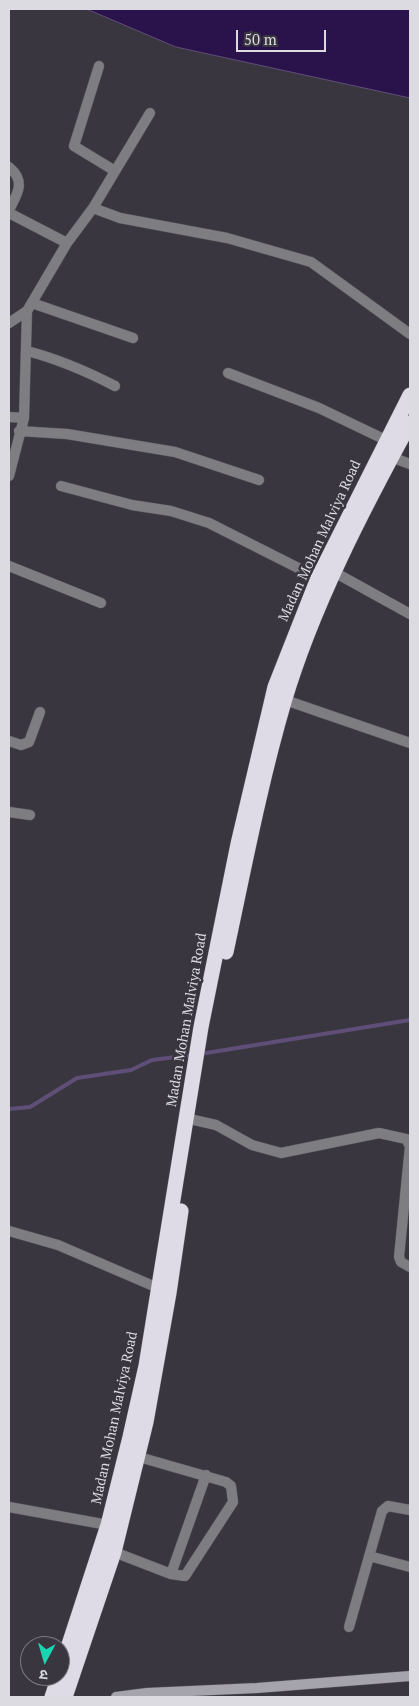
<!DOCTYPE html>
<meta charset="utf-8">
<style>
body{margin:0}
#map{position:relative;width:419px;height:1706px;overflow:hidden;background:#393640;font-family:"PT Serif","Noto Sans Devanagari",serif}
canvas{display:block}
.frame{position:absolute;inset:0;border:10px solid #dcdbe1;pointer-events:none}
.north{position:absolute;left:20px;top:1636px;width:50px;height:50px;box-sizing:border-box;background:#393640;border:1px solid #7a7880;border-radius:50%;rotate:186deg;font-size:14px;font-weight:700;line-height:20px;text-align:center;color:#dcdbe1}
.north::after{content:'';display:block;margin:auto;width:18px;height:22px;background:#1bd5b1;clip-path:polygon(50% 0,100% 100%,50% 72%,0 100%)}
.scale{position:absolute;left:236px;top:30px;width:90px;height:22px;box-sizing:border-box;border:2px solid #dcdbe1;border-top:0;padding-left:6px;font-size:15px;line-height:18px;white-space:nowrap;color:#dcdbe1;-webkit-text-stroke:4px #393640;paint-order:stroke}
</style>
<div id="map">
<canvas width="419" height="1706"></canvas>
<div class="frame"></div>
<div class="north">उ</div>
<div class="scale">50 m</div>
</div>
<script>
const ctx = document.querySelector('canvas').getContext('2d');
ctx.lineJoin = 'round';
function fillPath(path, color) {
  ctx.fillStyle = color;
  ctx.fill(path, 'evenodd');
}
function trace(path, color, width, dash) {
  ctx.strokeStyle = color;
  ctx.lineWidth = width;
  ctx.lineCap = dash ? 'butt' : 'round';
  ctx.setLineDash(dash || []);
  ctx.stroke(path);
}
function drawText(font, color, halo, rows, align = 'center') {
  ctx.font = font + ' "PT Serif",serif';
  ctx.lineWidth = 5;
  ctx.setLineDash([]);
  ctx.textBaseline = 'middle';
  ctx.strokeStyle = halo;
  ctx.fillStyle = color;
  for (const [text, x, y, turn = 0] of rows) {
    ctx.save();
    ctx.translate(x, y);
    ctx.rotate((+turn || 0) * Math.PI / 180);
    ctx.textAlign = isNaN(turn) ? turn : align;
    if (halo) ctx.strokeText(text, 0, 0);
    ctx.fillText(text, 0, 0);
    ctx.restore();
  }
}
const water = new Path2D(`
 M87,9H410V98L176,47Z`);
const stream = new Path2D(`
 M200,1054L410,1020
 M9,1109L30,1107L77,1078L131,1070L152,1060L193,1055`);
const street = new Path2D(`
 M99,66L74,146L115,171
 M9,167C26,181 18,193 9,210
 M93,208L120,218L227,238L311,262L410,334
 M9,213L67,243
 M32,303L133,338
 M9,323L27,311
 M27,351C58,359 86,371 115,386
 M228,373L319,408L392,443
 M9,417L24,418
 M19,431L67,434L175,452L259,480
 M391,457L410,464
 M9,476L24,418L27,311L67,243L93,208L150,113
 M61,486L132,505L171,511L209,523L318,578
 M9,566L101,603
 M334,572L410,614
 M285,700L410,743
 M9,741L21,745L29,742L40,712
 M9,812L30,815
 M194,1120L216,1125L252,1145L281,1153L379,1133L406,1139L410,1146L399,1257L401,1262L410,1267
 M9,1231L58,1245L158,1288
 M9,1507L108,1525
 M114,1552L171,1574L185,1576L233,1502L231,1486L226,1482L132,1455
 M369,1556L410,1567
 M171,1574L206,1475
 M349,1627L382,1511L388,1506L410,1510`);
const secondary = new Path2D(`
 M116,1697L147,1693L257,1688L410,1676`);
const highway = new Path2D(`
 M226,952C244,868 260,784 284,702C312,607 363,509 410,423
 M60,1672L108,1525L130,1437L146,1366L201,1027L238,844L275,687L318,578L410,395
 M52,1697L59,1676
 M65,1697L114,1552L146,1422L169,1293L181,1211`);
const streetNames = [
 ["Madan Mohan Malviya Road",320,541,-65],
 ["Madan Mohan Malviya Road",187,1020,-80],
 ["Madan Mohan Malviya Road",115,1418,-78]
];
fillPath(water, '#2a134b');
trace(water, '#5f4f78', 1);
trace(stream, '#5f4f78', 4);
trace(street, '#56545d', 11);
trace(secondary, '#56545d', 11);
trace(highway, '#56545d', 16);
trace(street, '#7e7d82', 10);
trace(secondary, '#a5a3ab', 10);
trace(highway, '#dedbe7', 15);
drawText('14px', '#dcdbe1', '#393640', streetNames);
</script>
